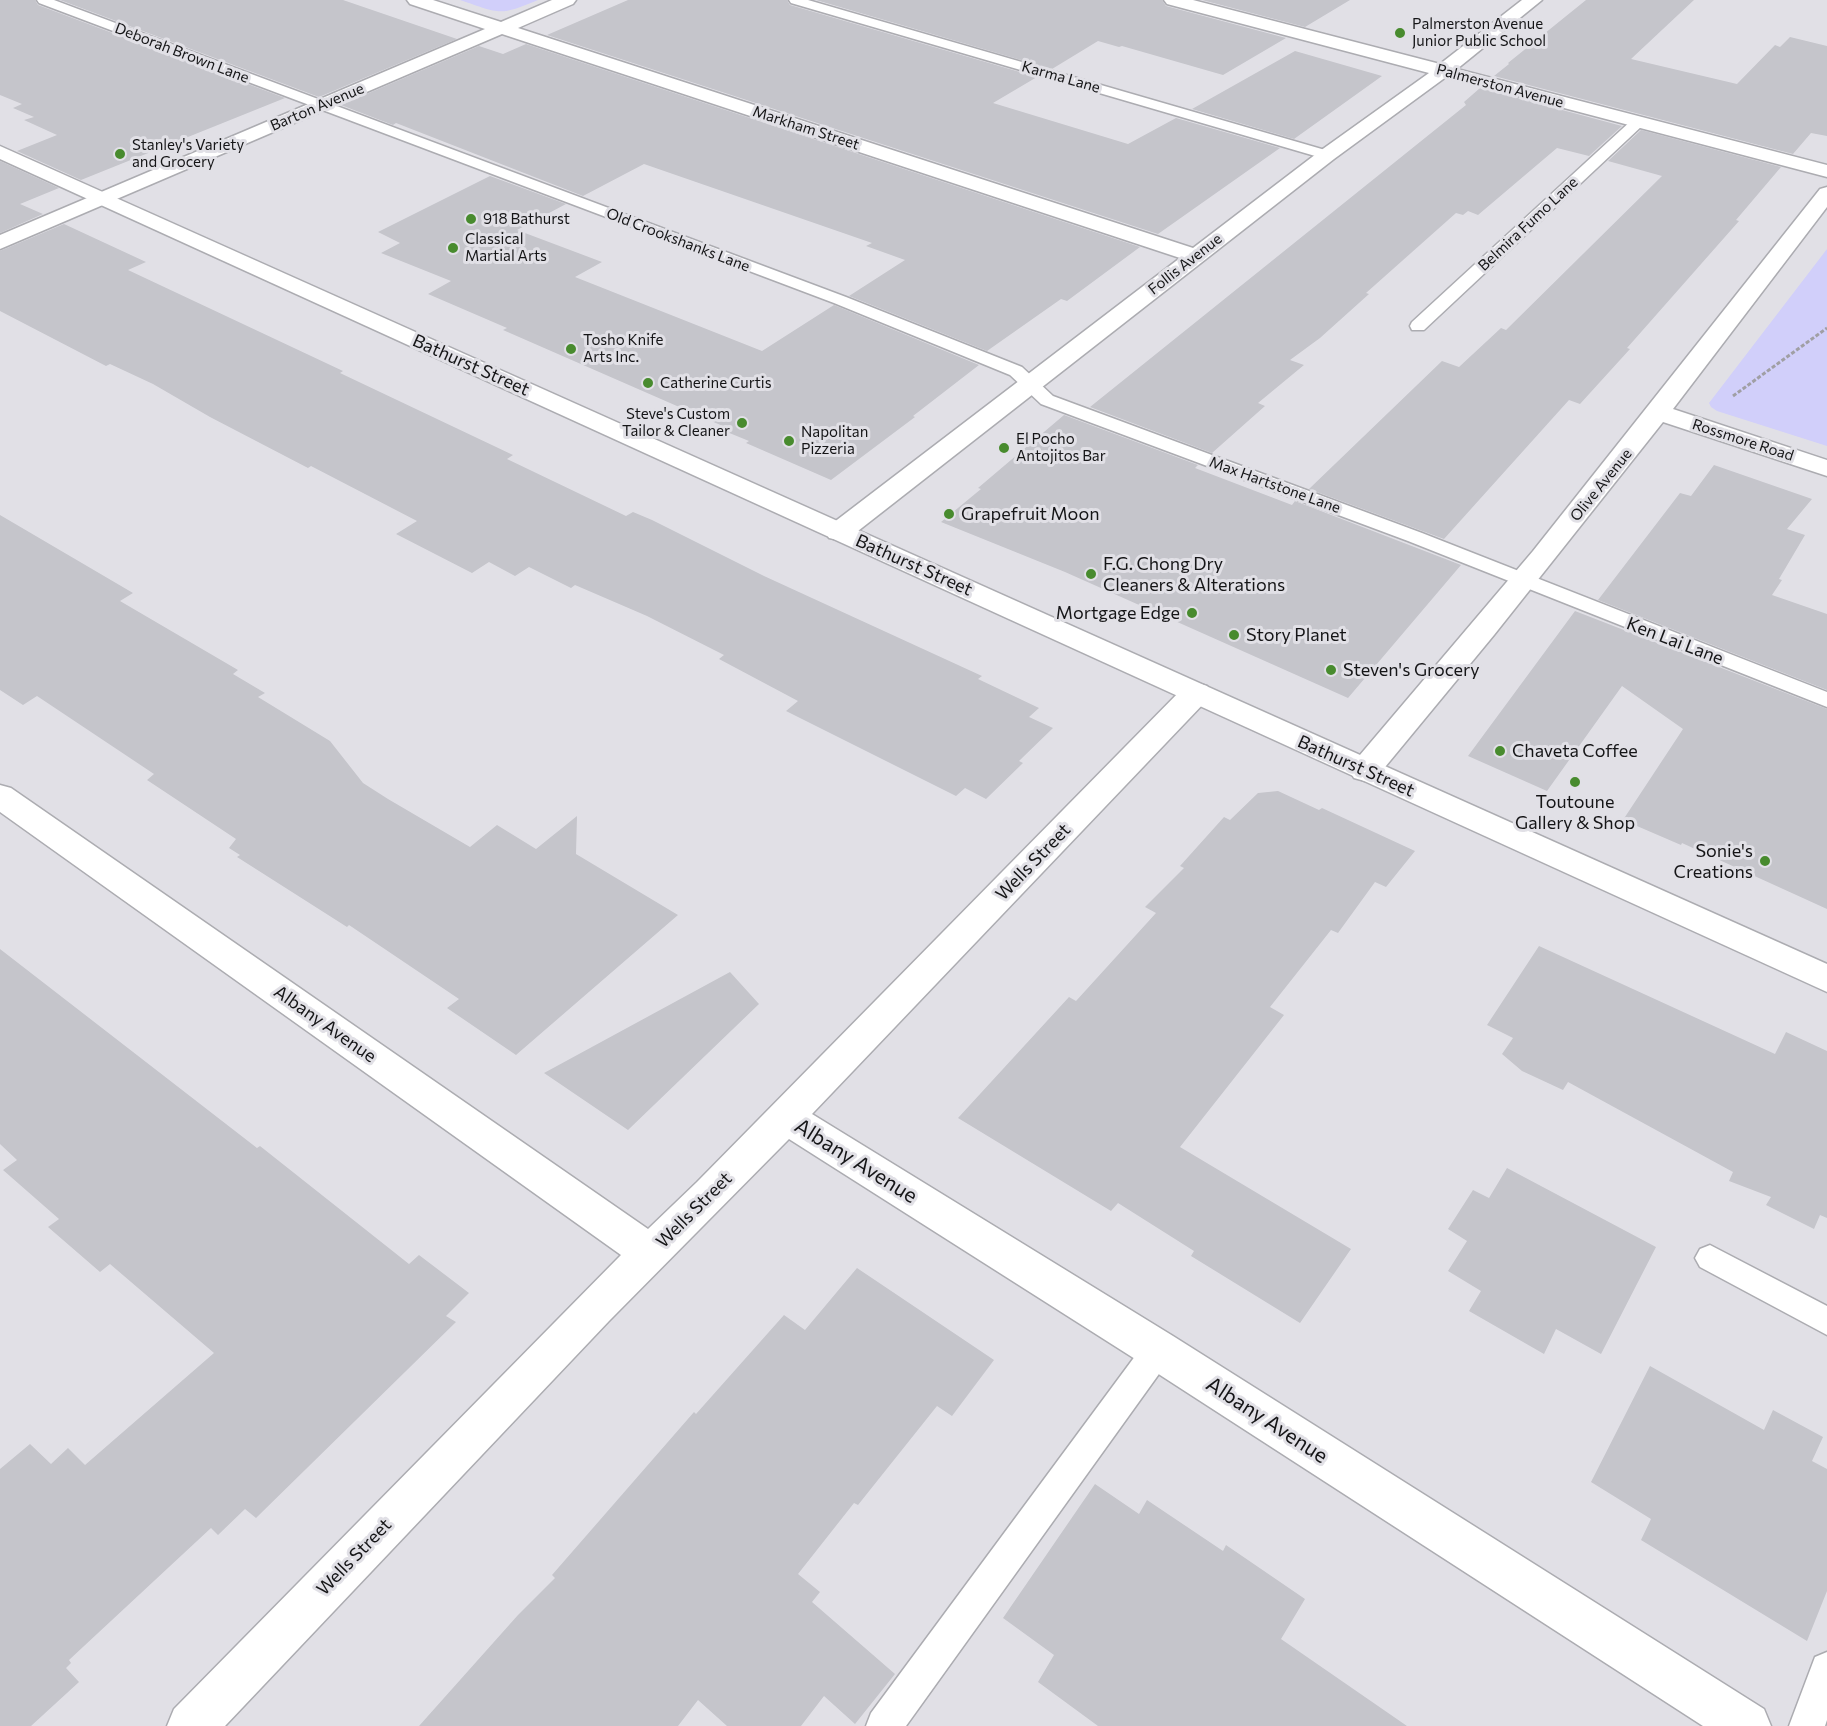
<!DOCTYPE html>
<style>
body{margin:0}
canvas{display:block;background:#e1e0e6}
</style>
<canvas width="1827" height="1726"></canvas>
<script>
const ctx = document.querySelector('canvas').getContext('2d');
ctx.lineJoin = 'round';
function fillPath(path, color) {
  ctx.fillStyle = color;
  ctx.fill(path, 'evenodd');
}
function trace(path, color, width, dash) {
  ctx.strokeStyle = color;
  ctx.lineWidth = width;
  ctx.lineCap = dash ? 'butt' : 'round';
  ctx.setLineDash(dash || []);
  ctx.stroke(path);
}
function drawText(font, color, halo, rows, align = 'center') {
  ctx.font = font + ' Commissioner,sans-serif';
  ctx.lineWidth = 6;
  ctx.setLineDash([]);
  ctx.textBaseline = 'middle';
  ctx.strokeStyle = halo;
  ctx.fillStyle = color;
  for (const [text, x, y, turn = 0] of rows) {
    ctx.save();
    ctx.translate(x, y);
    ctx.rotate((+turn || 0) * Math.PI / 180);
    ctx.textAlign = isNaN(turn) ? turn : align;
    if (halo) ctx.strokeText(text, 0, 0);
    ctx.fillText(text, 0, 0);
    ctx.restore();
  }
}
const green = new Path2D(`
 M460,0H538C498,17 499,13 460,0Z
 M1827,249V446L1717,411L1711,407L1709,403Z`);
const building = new Path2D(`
 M0,0H35L38,5L285,98L81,180L17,151L57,135L24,120L34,117L13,108L22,104L0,95Z
 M60,0H343L457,39L319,97Z
 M628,0H787L790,5L1037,77L993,103L1128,144L1176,118L1280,148L1158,234L547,35Z
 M816,0H1162L1166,6L1286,38L1223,75L1122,46L1119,47L1098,41L1052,69Z
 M1202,0H1350L1305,27Z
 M1586,0H1694L1631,59L1737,84L1775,45L1780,47L1790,37L1827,46V136L1811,133L1793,154L1494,76L1509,64L1508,63Z
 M526,44L1140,247L1067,301L1061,299L987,351L849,296L905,260L866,246L872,243L644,164L583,196L396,123L393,125L341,105L479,46L503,54Z
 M1295,51L1382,76L1294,139L1192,109Z
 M1480,88L1622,126L1589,156L1557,148L1478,215L1468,211L1463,215L1456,213L1366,293L1369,294L1320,338L1290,360L1304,365L1258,403L1265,406L1212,453L1090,407L1466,105L1464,102Z
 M1641,130L1781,167L1736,220L1739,221L1627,348L1630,349L1580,404L1569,400L1444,539L1309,489L1442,361L1459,367L1501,328L1506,330L1662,176L1608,161Z
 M0,161L59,188L20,204L43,214L0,233Z
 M490,176L566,204L517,230L602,262L575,277L762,351L834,305L979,365L913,416L915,417L831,480L746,443L749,441L722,430L725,427L503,330L507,328L428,294L451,281L381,253L400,243L378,232Z
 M64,224L146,262L128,270L343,371L340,373L513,455L507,459L626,516L633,512L652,520L764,576L982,676L978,679L1039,708L1029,717L1053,728L1019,761L1023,763L986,799L965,788L956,796L786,711L798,701L719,659L724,655L647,616L575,585L571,588L529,567L515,576L489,562L472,573L396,534L417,521L311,466L308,468L210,417L153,384L110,364L106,366L0,311V251Z
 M1064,415L1198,465L1195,468L1292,505L1295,501L1461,565L1348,698L1065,572L941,522L981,489L978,488Z
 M1714,465L1812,499L1787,529L1805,535L1779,579L1782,580L1772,595L1827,614V690L1598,600L1680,493L1691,496Z
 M0,515L133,593L120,601L238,670L233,674L265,693L258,697L330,741L363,783L388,799L470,847L497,825L536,849L577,816L576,854L678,915L516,1055L447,1008L459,999L349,925L347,927L237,857L240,855L229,848L236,839L147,780L154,774L37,696L23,705L0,690Z
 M1575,611L1827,709V909L1682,843L1681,845L1623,820L1683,729L1622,686L1547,791L1468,756Z
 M1278,791L1319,810L1322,808L1415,851L1386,887L1375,882L1338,933L1331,930L1270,1007L1284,1015L1180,1147L1351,1249L1300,1323L1191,1256L1194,1251L1118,1203L1111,1211L958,1118L1069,997L1076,1001L1156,913L1145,907L1184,868L1180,866L1224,817L1230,820L1258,793Z
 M1539,946L1775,1054L1786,1032L1827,1051V1218L1820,1215L1814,1229L1766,1205L1771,1197L1729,1181L1733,1172L1568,1082L1563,1090L1522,1071L1502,1054L1513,1038L1487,1025Z
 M0,949L257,1148L260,1146L409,1264L419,1255L469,1293L446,1316L456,1322L256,1518L245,1509L218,1535L211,1528L69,1660L71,1663L66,1668L79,1682L31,1726H0V1469L30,1444L51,1464L68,1448L85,1465L214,1353L110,1264L100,1272L48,1227L59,1219L3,1170L17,1160L0,1144Z
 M730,972L759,1004L628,1130L544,1073Z
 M1507,1168L1656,1247L1601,1354L1556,1329L1544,1354L1469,1311L1481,1291L1448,1271L1467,1241L1448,1229L1473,1190L1489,1198Z
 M857,1268L994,1360L952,1416L937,1406L858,1505L854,1503L798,1574L820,1592L812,1602L895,1674L855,1724L824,1696L801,1726H727L698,1700L678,1726H419L518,1615L555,1578L552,1575L694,1412L696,1414L784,1315L805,1330Z
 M1650,1366L1764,1430L1773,1410L1823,1437L1812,1461L1827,1469V1591L1807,1641L1641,1540L1651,1519L1591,1482Z
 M1095,1484L1139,1514L1147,1500L1223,1551L1226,1545L1305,1599L1281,1639L1407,1726H1098L1038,1682L1054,1655L1003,1618Z`);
const path = new Path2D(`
 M1733,396L1827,328`);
const lane = new Path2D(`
 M37,0H54L846,297L1022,367L1053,396L1422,533L1827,692V707L1408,541L1041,404L1010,375L834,303L39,3Z
 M789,0H808L1332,152L1334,155L1332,158H1322L791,3Z
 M1638,118L1643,119L1645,122L1643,125L1424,330H1412L1410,326L1412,322L1633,119Z
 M1710,1245L1827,1306V1335L1700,1267L1695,1258L1700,1249Z
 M1158,1336L1169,1340L1173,1350L1169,1360L906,1726H866L871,1713L1147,1340Z
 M1827,1652V1720L1825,1726H1789L1815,1657Z`);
const street = new Path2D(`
 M407,0H433L501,22L552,0H576L573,4L518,28L1193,248L1320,151L1429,73L1167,4L1164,0H1193L1440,64L1522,0H1542L1457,69L1827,165V177L1446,77L1334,159L849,538L839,540L829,538L826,532L829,526L1180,258L502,34L0,249V235L485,29L410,4Z
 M1827,187V207L1673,409L1827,460V476L1663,422L1494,635L1376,778L1365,781L1354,778L1349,770L1354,762L1533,551L1820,189Z
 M1196,683L1207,686L1211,693L1207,700L812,1114L1173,1336L1764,1709L1771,1726H1703L1143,1364L789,1139L609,1321L225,1726H167L174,1709L621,1255L0,812V785L11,788L648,1229L697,1182L1185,686Z`);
const secondary = new Path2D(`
 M0,146L1827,964V992L0,159Z`);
const markers = [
 [1400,33,6,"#488b2e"],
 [120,154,6,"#488b2e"],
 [471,219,6,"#488b2e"],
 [453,248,6,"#488b2e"],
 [571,349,6,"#488b2e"],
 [648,383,6,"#488b2e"],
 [742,423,6,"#488b2e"],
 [789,441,6,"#488b2e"],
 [1004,448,6,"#488b2e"],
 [949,514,6,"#488b2e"],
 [1091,574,6,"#488b2e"],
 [1192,613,6,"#488b2e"],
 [1234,635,6,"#488b2e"],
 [1331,670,6,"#488b2e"],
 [1500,751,6,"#488b2e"],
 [1575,782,6,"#488b2e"],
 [1765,861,6,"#488b2e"]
];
const farPoinames = [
 ["Palmerston Avenue",1412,24],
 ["Junior Public School",1412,41],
 ["Stanley's Variety",132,145],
 ["and Grocery",132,162],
 ["918 Bathurst",483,219],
 ["Classical",465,239],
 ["Martial Arts",465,256],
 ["Tosho Knife",583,340],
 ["Arts Inc.",583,357],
 ["Catherine Curtis",660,383],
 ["Steve's Custom",730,414,"right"],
 ["Tailor & Cleaner",730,431,"right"],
 ["Napolitan",801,432],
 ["Pizzeria",801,449],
 ["El Pocho",1016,439],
 ["Antojitos Bar",1016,456]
];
const farStreetnames = [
 ["Deborah Brown Lane",182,53,21],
 ["Karma Lane",1061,77,16],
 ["Palmerston Avenue",1500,86,15],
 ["Barton Avenue",317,107,-23],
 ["Markham Street",806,128,18],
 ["Belmira Fumo Lane",1528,224,-43],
 ["Old Crookshanks Lane",678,240,21],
 ["Follis Avenue",1185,264,-38],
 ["Rossmore Road",1743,440,18],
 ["Max Hartstone Lane",1275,485,20],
 ["Olive Avenue",1601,485,-51]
];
const streetNames = [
 ["Bathurst Street",471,365,24],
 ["Bathurst Street",914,565,24],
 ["Ken Lai Lane",1675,641,21],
 ["Bathurst Street",1356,766,24],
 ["Wells Street",1033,862,-46],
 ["Albany Avenue",325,1024,35],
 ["Wells Street",694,1210,-45],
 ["Wells Street",354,1557,-46]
];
const poiNames = [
 ["Grapefruit Moon",961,514],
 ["F.G. Chong Dry",1103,564],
 ["Cleaners & Alterations",1103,585],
 ["Mortgage Edge",1180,613,"right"],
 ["Story Planet",1246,635],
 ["Steven's Grocery",1343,670],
 ["Chaveta Coffee",1512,751],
 ["Toutoune",1575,802,"center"],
 ["Gallery & Shop",1575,823,"center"],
 ["Sonie's",1753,851,"right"],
 ["Creations",1753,872,"right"]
];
const nearStreetnames = [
 ["Albany Avenue",856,1161,32],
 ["Albany Avenue",1267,1420,33]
];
fillPath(green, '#d1cffa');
fillPath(building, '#c5c5cb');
trace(lane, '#acacb1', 3);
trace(street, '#acacb1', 3);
trace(secondary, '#acacb1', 3);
trace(path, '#a09fa4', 3, [4, 2]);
fillPath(lane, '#fff');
fillPath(street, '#fff');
fillPath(secondary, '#fff');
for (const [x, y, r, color] of markers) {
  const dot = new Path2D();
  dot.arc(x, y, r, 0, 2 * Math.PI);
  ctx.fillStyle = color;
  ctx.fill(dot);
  trace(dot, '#e1e0e6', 2);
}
drawText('15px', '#151517', '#e1e0e6', farPoinames, 'left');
drawText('15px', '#151517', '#e1e0e6', farStreetnames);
drawText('18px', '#151517', '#e1e0e6', streetNames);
drawText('18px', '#151517', '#e1e0e6', poiNames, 'left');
drawText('21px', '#151517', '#e1e0e6', nearStreetnames);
</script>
